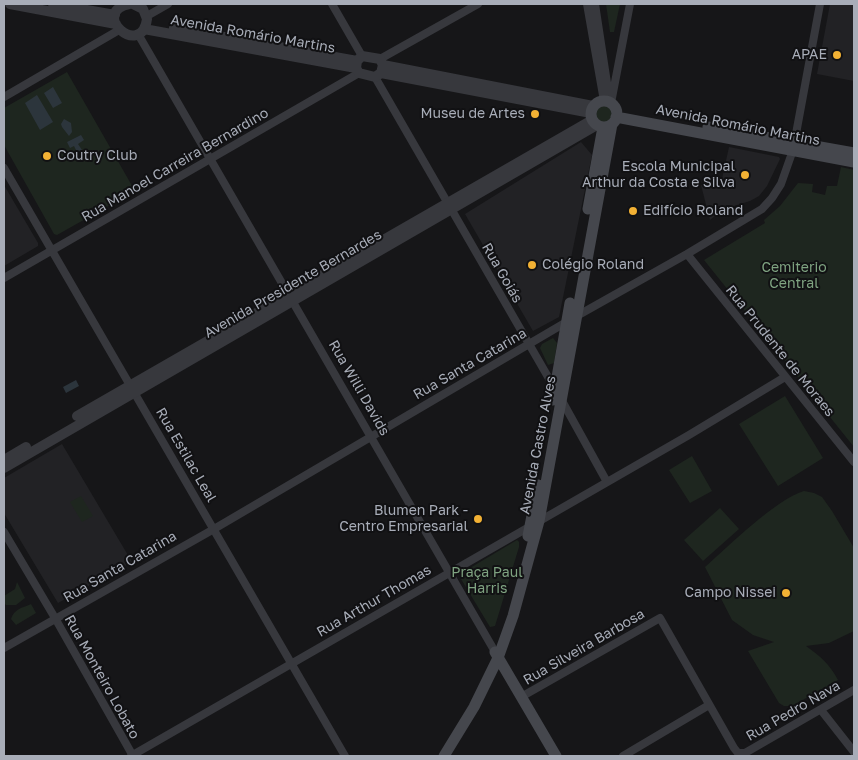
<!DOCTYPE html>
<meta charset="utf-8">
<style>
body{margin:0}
#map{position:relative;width:858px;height:760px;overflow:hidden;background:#161618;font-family:"Golos Text",sans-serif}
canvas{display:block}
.frame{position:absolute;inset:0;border:5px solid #a8adb8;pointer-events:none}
</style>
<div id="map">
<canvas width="858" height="760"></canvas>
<div class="frame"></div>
</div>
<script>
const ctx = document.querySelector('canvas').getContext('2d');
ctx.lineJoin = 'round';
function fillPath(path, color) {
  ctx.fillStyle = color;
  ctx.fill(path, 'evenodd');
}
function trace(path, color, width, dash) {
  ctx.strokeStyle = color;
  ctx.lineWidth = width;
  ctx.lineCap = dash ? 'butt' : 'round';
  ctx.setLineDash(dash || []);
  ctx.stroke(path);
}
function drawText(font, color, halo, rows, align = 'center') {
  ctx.font = font + ' "Golos Text",sans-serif';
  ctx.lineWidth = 4;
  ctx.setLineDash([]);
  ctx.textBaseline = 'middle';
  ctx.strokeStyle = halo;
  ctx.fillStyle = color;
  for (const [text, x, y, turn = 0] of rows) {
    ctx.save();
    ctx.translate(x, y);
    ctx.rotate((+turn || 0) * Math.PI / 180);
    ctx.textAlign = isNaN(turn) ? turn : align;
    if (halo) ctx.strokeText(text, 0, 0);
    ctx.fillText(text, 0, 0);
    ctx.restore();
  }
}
const built = new Path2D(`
 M830,4H854V81L817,74Z
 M581,142L592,155L559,317L533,331L465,214Z
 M729,147L779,157L780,159L767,186L759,196L750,201L724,209L710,220L701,185L722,179Z
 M4,185L38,243V246L4,266Z
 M62,444L132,562L58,603L4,513V478Z`);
const green = new Path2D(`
 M606,4H620L614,32H610Z
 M67,72L135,191L57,235L54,234L4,145V108Z
 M596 114a8 8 0 1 1 16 0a8 8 0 1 1-16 0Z
 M841,167L854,170V447L704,260L765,223L764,220L780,206L798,183L813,184L812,192L825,195L827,186H837Z
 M553,338L557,343L554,363L548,365L540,348L542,344Z
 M785,396L823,458L778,486L739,424Z
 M692,456L712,491L690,503L669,470Z
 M804,491L814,493L822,497L832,511L854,548V631L829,643L806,646C820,656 829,663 838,680L792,706H784L779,703L748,651L774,642L753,635L732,620L705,567C728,547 776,499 804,491Z
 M81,496L93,516L82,522L70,502Z
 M720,508L739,529L703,561L684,540Z
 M517,540L519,542V547L495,626L490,627L461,579L460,574Z
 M17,582L25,598L16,605H6L4,603V596L15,589Z
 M31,604L36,613L16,625L11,619C14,609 22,608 31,604Z`);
const water = new Path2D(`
 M53,87L62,103L53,108L44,93Z
 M37,95L53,122L40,130L25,103Z
 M64,119L71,123L72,132L69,136L62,127L61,124Z
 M81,135L84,140L78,144L82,150L77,152L74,146L70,148L67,142Z
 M76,380L79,386L66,393L63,387Z`);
const minor = new Path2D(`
 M332,4L362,56
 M587,4L604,101
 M595,4L609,96
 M147,16L168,4
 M138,34L494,650
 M380,59L478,4
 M375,77L555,389
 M4,97L119,30
 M611,103L630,4
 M4,168L345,756
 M687,254L854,462
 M4,278L359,73
 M561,399L607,482
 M4,532L55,618L133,756
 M4,648L214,529L575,317L687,254L762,209L772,198L781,184L793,150L820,4
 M521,697L660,618L734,748L738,753H745L854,690
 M821,710L854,752
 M131,756L689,435L785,377
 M623,756L709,705`);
const tertiary = new Path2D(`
 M10,4L116,24
 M53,4L115,15
 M129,4C89,13 141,60 147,19L143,9L133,4
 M174,28L357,61
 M144,29L356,68
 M362,56L380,59L383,65L381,73L375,77L359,73L356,68L357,61Z
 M383,65L593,106
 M381,73L591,113
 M77,416L592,120
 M4,460L26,447
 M4,468L597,125`);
const secondary = new Path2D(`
 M591 114a13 13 0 1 1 26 0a13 13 0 1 1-26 0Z
 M616,117L854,162
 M708,127L854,153
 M588,209L603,127
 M553,400L570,303
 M528,536L538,485
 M495,652L556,756
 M444,756L474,707L498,658L513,616L539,521L612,124`);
const markers = [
 [837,55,5,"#f2b134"],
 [535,114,5,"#f2b134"],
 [47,156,5,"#f2b134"],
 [745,175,5,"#f2b134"],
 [633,211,5,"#f2b134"],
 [532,265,5,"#f2b134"],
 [478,519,5,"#f2b134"],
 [786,593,5,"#f2b134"]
];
const streetNames = [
 ["Avenida Romário Martins",253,34,10],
 ["Avenida Romário Martins",738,125,11],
 ["Rua Manoel Carreira Bernardino",175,165,-30],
 ["Rua Goiás",502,273,60],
 ["Avenida Presidente Bernardes",293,284,-30],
 ["Rua Prudente de Moraes",780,351,51],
 ["Rua Santa Catarina",470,364,-30],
 ["Rua Willi Davids",359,388,60],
 ["Avenida Castro Alves",538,445,-79],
 ["Rua Estilac Leal",186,455,60],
 ["Rua Santa Catarina",120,567,-30],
 ["Rua Arthur Thomas",374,601,-30],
 ["Rua Silveira Barbosa",584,647,-30],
 ["Rua Monteiro Lobato",102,677,61],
 ["Rua Pedro Nava",793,711,-30]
];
const poiNames = [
 ["APAE",827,55],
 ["Museu de Artes",525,114],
 ["Coutry Club",57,156,"left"],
 ["Escola Municipal",735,167],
 ["Arthur da Costa e Silva",735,183],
 ["Edifício Roland",643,211,"left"],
 ["Colégio Roland",542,265,"left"],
 ["Blumen Park -",468,511],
 ["Centro Empresarial",468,527],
 ["Campo Nissei",776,593]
];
const parkNames = [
 ["Cemiterio",794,268],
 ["Central",794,284],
 ["Praça Paul",487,573],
 ["Harris",487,589]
];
fillPath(built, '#222225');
fillPath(green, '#1e261f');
fillPath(water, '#2c353c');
trace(minor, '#37383d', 8);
trace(tertiary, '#37383d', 10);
trace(secondary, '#45474d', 11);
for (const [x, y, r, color] of markers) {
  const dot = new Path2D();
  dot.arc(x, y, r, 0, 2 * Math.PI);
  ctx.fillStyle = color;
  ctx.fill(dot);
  trace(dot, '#111113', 2);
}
drawText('14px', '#a8adb8', '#111113', streetNames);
drawText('14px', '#a8adb8', '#111113', poiNames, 'right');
drawText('14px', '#7fa381', '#111113', parkNames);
</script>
